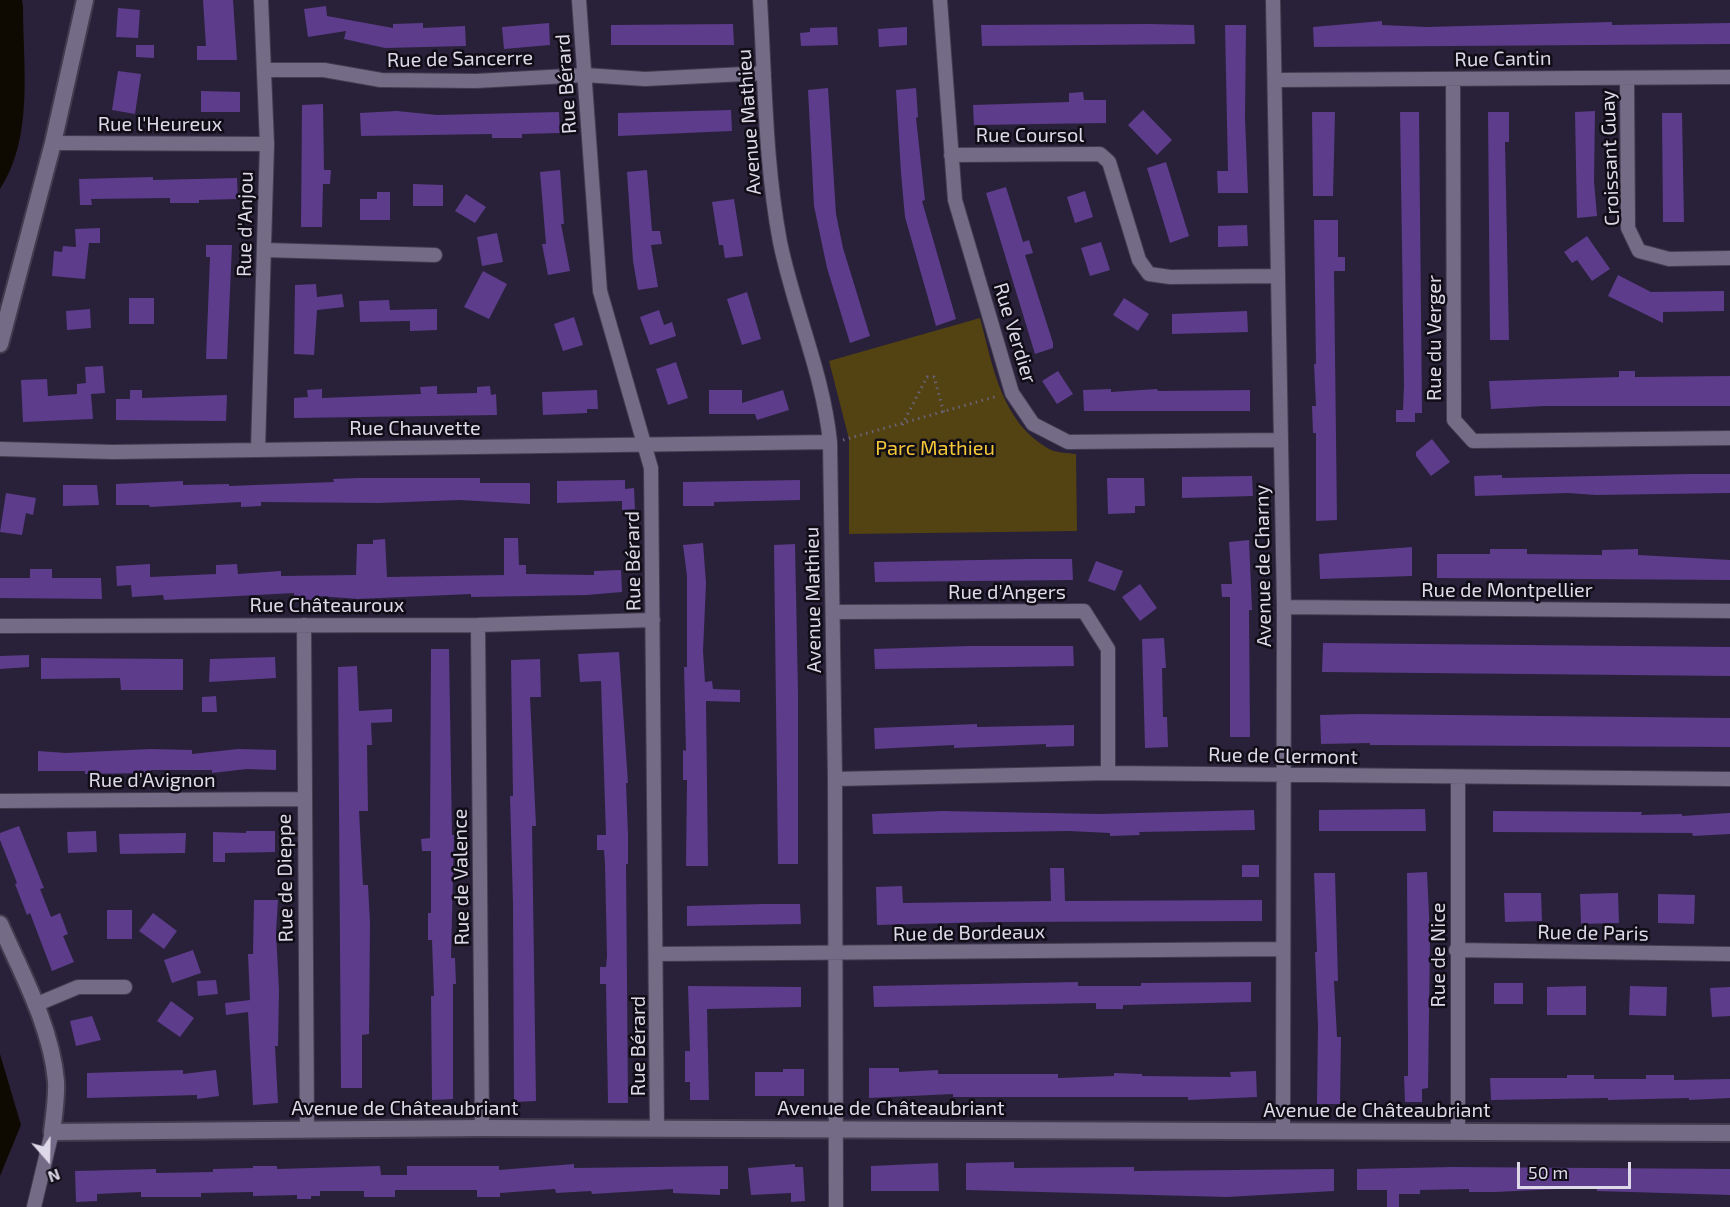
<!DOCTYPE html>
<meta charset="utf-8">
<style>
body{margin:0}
#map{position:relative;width:1730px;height:1207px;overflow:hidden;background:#292139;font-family:"Exo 2",sans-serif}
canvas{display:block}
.north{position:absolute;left:18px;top:1129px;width:60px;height:60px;-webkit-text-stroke:4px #100d17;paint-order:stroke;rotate:160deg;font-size:16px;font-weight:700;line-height:24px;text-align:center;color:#ded9e9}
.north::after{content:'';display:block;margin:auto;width:21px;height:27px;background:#ded9e9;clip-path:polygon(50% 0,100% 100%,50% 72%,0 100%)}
.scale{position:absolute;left:1517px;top:1162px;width:114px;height:27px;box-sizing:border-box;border:3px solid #ded9e9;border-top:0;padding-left:8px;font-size:18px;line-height:21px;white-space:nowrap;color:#ded9e9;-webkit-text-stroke:4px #100d17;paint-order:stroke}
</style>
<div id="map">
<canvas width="1730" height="1207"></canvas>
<div class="north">N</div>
<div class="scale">50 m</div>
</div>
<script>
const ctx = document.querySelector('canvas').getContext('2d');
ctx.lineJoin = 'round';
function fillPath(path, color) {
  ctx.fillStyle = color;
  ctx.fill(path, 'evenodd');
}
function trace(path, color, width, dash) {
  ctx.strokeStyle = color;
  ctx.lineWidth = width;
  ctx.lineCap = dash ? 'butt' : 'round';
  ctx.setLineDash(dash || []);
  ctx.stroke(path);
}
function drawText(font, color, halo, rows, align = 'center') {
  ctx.font = font + ' "Exo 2",sans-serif';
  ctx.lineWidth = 5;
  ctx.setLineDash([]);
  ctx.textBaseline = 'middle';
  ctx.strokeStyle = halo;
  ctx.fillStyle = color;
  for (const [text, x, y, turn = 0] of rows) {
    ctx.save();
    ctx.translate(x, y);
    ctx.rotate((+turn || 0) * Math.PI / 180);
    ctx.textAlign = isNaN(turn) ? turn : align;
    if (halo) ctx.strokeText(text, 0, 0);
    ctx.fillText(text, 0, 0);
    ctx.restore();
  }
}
const green = new Path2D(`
 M980,318C993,366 1001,422 1049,449C1056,453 1068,453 1076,454L1077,531L849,534V439L829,361Z`);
const water = new Path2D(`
 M0,0H22L23,7C23,66 34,137 0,189Z
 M0,1054L21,1125L0,1176Z`);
const building = new Path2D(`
 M203,0H233L237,60H197V46H206Z
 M326,6L327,16L393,28V24L423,23V28L465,26L466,46L385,48L344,39L346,31L308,37L304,9Z
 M118,8L140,10L138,38L116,37Z
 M1382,21V25L1427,27L1612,22V25L1730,23V44L1314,47L1313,27Z
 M549,23L550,45L504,49L502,27Z
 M733,24L734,45H611V25Z
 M1149,24L1194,25L1195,44L982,46L981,25Z
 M1225,25H1246L1245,118L1248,193H1218L1217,171H1228Z
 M837,27L838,45L801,46L800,33L810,32V28Z
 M907,27V45L879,47L878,29Z
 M136,45H154V58L136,57Z
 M118,71L141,74L135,114L112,110Z
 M828,88L836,214L843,248L870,336L850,343L827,268L814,206L808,90Z
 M916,88L918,117L916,118L925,200L922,201L956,319L936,326L905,217L901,173L896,90Z
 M201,91L240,92V112H201Z
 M1083,92L1084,100H1106V123L974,125L973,105L1069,102V93Z
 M323,104L324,170H331L330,184H323L322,227H301L302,105Z
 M731,110L732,131L618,136V113Z
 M1143,110L1172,140L1157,155L1128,125Z
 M397,111L437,115L559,112L560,133L522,134V138H492V134L361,136L360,113Z
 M1595,111L1594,181L1597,216L1577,218L1575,112Z
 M1312,112H1335L1333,196H1313Z
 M1400,112H1419L1422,413H1415V422H1396V410H1403L1404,385Z
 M1488,112H1509V142H1505L1509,340H1490Z
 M1662,113H1682L1684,222H1663Z
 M1166,162L1189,236L1170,243L1147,168Z
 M560,170L564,224H561L570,271L548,275L542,244H546L540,172Z
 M647,170L652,231H660L662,244L651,245L658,287L638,290L633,261L627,172Z
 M153,177V180L237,178L238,199L199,200V203H170V198L91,199L92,205H80L79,179Z
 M413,184L443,185V206H413Z
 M1006,187L1023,242L1029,240L1033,253L1025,255L1053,343V348L1035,354L986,193Z
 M1085,191L1093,217L1075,223L1067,197Z
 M377,192H390V220H360V199H377Z
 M466,194L486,207L475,223L455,211Z
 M734,199L743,256L725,258L723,245H719L712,202Z
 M1314,220H1338V257H1345V271H1334L1337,520L1316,521V433H1313L1312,406H1316L1314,364H1316Z
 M1247,225L1248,246L1218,247V226Z
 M100,228V243H89L85,279L52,276L54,251L62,252L63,246L76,247L75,229Z
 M497,233L503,262L482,266L477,237Z
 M1587,236L1610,269L1592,281L1577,260L1572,263L1564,252Z
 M1101,242L1110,270L1090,276L1081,248Z
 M206,245H232L227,359H206L210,257H206Z
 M483,271L507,284L489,319L464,307Z
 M1618,275L1651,292L1724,291V311L1663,312V323L1608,296Z
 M316,284L317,297L342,294L344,307L317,310L314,355L294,354L295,285Z
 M747,292L761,339L742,345L727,299Z
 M129,298H154V324H129Z
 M1124,298L1149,314L1138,331L1113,315Z
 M389,300L390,310L437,309V330L410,331V321L360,322L359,301Z
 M90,309L91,328L67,330L66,311Z
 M659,310L664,325L672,322L676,336L650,345L640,317Z
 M1247,311L1248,332L1172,334V314Z
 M574,317L583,345L563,351L554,324Z
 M676,362L688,398L668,405L656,369Z
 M103,366L105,393L91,394L93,419L23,422L21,380L47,379L48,396L77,394V384L86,383L85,367Z
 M1058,371L1073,394L1057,404L1042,381Z
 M1619,371H1635V377L1730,376V406H1544L1491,409L1489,381L1619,377Z
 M437,386V394L477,393V387L490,386L491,395L496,394L497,415L294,418V398L308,397L307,390L322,389V398L421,394L420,387Z
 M1111,389V392L1157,389L1158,391L1250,390V411H1084L1083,390Z
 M130,390H142V398L227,395L226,421L116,420V399H130Z
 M597,390L598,409H587V413L543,415L542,392Z
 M709,390H742V403L783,390L789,410L757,420L755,414H709Z
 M1432,439L1450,462L1431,476L1416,456V452Z
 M1689,474H1730V493L1596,495L1568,493L1475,496L1474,476L1502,475V478Z
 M1252,476L1253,496L1182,498V477Z
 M358,478H480V483H530V504L460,500L379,503L261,502V506L241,507V502L150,507L149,505H116V484L183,481V485L229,484V486L334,482L333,479Z
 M1107,478H1144L1145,506H1135V513L1108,514Z
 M625,480V489L634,488L635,509L622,510V501L557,503V481Z
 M800,480V500L714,502V506H683V482Z
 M63,485H97L99,505L63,506Z
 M6,493L36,498L33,515L26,513L22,535L0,532Z
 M504,538H518L519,565H526V574L594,575V571L621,570L622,592L587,595L471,597V594L358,599L318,596V601H303V596H294V593L164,600L163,595L132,597L131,585L117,586L116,566L150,564V577L216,574V565L237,564L238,574L281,571V576L356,575L357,544H373V540L385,539L387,577L504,575Z
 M1249,540L1252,610H1249L1250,737H1230V597H1222L1221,584H1232L1229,542Z
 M703,543L706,583L703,651L705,682L712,681L713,689L740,690V702L706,701L708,866H686L687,780H683V750L686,751L684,667H687V576L683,545Z
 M795,544L798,692V864H778L774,545Z
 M1412,547V576L1320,579L1319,554Z
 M1490,549H1527V554L1602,555V550L1638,549V555L1730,560V580L1437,578V554H1490Z
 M1029,559H1072L1073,580L875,582L874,562Z
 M1096,561L1123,571L1115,591L1088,581Z
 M30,569H52V578H101L102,599L0,598V578H30Z
 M1140,584L1157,608L1140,621L1122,597Z
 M1164,638L1166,668H1162L1163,717H1167L1168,747L1145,748L1142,639Z
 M1323,643L1730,647V676L1322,672Z
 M969,646H1073L1074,666L875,669L874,649Z
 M431,649H449L452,835H454L451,958H455L456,984H453V1099L432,1100L431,996H434L432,940H428V913H431V851H422L421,839L430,838Z
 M619,652L628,783H626L628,835V864H626L628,1103H608L606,984H600V967H606L607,956L605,864L604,850H597V835H606L601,681L580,682L578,654Z
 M29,655V667L0,669V656Z
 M275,657L276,678L209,682L210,659Z
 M41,658L183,659V690H121L120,678L41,679Z
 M540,659L541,697H530L536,826H532L536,1101L514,1102L513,904L510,796H513L511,660Z
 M357,666L359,711L392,709V722L371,723L372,745H367L368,811H359L363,885H368L370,923L369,1034L362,1035V1088H341L338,667Z
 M216,696L217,712H202V697Z
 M1358,714L1730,718V747L1370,745V743L1321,744L1320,715Z
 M977,724V727L1074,725V746L1046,747V744L954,748V745L875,749L874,728Z
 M151,749L192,750V754L238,749L276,750V770L247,769L212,773V770H151V773L85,774V771H38V751L66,753Z
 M1425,809L1426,831H1319V810Z
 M1254,810L1255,830L1139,832L1140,835L1110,836V833L1069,831L873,834L872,814L943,811L1099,814Z
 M1493,811L1642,812L1641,815L1682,814V816L1730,813V834L1693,836L1692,833L1493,832Z
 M19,826L44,888L40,889L51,917L60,913L68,934L63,936L74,962L52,971L30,913L27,915L15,884L17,883L0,840V833Z
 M96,831L97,852L68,853L67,832Z
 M246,831H275V852L225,853V862H213V832L246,833Z
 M186,833L185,853L120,854L119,834Z
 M1242,865H1259V877H1242Z
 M1050,868H1064L1065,901L1262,900V921L990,922L877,925L876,887L902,886L903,903L1051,901Z
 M1427,872L1430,937L1428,1088L1422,1089V1102H1405L1404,1076H1408V1043L1407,873Z
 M1314,873H1335L1338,981H1334L1337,1037H1341L1340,1104H1317L1318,1027L1315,952H1317Z
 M1504,893H1541L1542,921L1505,922Z
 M1618,893L1619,923L1581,924L1580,894Z
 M1658,894L1695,895L1694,924L1658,923Z
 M254,900H278L276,932L279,990L278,1046H275L278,1103L253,1105L248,1012L226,1015L225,1003L250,1000L248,954H253Z
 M764,904H800L801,924L687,926V906Z
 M107,910H132V939H107Z
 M153,913L177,931L164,949L139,931Z
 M193,950L201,973L172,983L164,960Z
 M216,980L218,994L198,996L197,981Z
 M1078,982V986H1141V983L1251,982V1002L1123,1005V1009H1096V1003L874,1007L873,986Z
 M1494,983H1523V1004H1494Z
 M688,986L801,987V1007L707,1009L709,1100H690V1082H685V1051H690Z
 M1586,986V1015H1547V987Z
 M1630,986L1667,987L1666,1016L1629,1015Z
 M1730,987V1016L1712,1017L1710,988Z
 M171,1001L194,1018L180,1037L157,1021Z
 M92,1016L101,1040L76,1046L70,1021Z
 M869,1068H899V1072L938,1070V1074H1058V1078L1114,1076V1073L1142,1074V1076L1231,1077L1230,1072L1256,1071L1257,1097L1188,1100V1097H953V1094L869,1098Z
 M783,1069H804V1096H755V1072H783Z
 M183,1070V1074L216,1070L219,1096L197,1099V1095L87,1098V1073Z
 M1567,1075H1594V1079H1646V1075H1674V1080L1730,1079V1098L1689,1100V1098L1608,1100V1098L1491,1100L1490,1078H1567Z
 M1014,1162V1168L1134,1167V1171L1334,1169V1191L1227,1197L966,1190V1163Z
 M938,1163L939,1191H871V1166Z
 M574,1164V1168L728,1166V1189H720V1195L673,1193V1189L592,1194L591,1191L556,1193L555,1189L500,1193V1197H477V1190H395V1197H364V1191H320V1196H311V1199H297V1195L253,1196V1192L201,1193V1197H141V1192L97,1194V1201L76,1202L75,1171L156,1169V1173L213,1172V1169L253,1168V1166H277V1169L380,1166L381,1175H407V1166H499V1170Z
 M795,1164V1167H803L805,1201L791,1202V1193L751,1195L748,1168Z
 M1453,1167L1730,1169V1195L1597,1191V1187L1496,1192H1469V1189L1420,1190V1194H1399V1207H1387V1190H1357V1169Z`);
const path = new Path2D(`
 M902,425L927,377H934L944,413
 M843,440L998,396`);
const minor = new Path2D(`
 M579,0L600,291L651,468L657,1129
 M760,0C765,80 765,163 780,242C794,310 823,373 830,442L835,779L836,1207
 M940,0L955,200L1012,393L1033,424L1068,442L1280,440
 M1273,0L1284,607L1283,1131
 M265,70H324L381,80L476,81L585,75L645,79L764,73
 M1627,78L1628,228L1639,251L1669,259L1730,258
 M1453,79L1454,420L1473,441L1730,438
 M1277,80L1730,77
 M53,143L267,144
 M951,155L1100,154L1109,162L1139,260L1149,274L1170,277L1278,276
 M265,250L435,255
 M0,449L113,452L830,442
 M258,449L267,144L261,0
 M1284,607L1730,611
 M833,612L1084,611L1108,649V773
 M304,625L307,1130
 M478,625L482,1128
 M0,626L478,625L653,620
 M1458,777V1132
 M835,779L1108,773L1730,779
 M0,801L304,799
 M1456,950L1730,954
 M657,954L1282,949
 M35,1005L78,987H125
 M34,1207L52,1132`);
const tertiary = new Path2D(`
 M0,344L53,143L85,0
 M0,924C22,974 51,1026 56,1081C57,1097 54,1115 52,1132L482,1128L1730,1133`);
const streetNames = [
 ["Rue de Sancerre",460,59,-1],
 ["Rue Cantin",1503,59,-1],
 ["Rue Bérard",566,84,-94],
 ["Avenue Mathieu",749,122,-94],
 ["Rue l'Heureux",160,124],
 ["Rue Coursol",1030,135],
 ["Croissant Guay",1610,158,-92],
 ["Rue d'Anjou",245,224,-89],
 ["Rue Verdier",1015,333,73],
 ["Rue du Verger",1434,338,-90],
 ["Rue Chauvette",415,428],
 ["Rue Bérard",633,561,-91],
 ["Avenue de Charny",1263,566,-91],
 ["Rue de Montpellier",1507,590],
 ["Rue d'Angers",1007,592],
 ["Avenue Mathieu",813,600,-91],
 ["Rue Châteauroux",327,605],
 ["Rue de Clermont",1283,756,1],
 ["Rue d'Avignon",152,780],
 ["Rue de Valence",461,877,-91],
 ["Rue de Dieppe",285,878,-91],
 ["Rue de Bordeaux",969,933,-1],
 ["Rue de Paris",1593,933,1],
 ["Rue de Nice",1438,955,-90],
 ["Rue Bérard",638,1046,-90],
 ["Avenue de Châteaubriant",405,1108],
 ["Avenue de Châteaubriant",891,1108],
 ["Avenue de Châteaubriant",1377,1110]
];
const parkNames = [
 ["Parc Mathieu",935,448]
];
fillPath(green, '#534312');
fillPath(water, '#0f0a01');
fillPath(building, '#5c3c8b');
trace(minor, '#433c4f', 16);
trace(tertiary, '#433c4f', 20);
trace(path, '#6b6479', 3, [1.5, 4.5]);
trace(minor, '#746b87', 14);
trace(tertiary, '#746b87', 16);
drawText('20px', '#ded9e9', '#100d17', streetNames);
drawText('20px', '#f3c737', '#100d17', parkNames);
</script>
